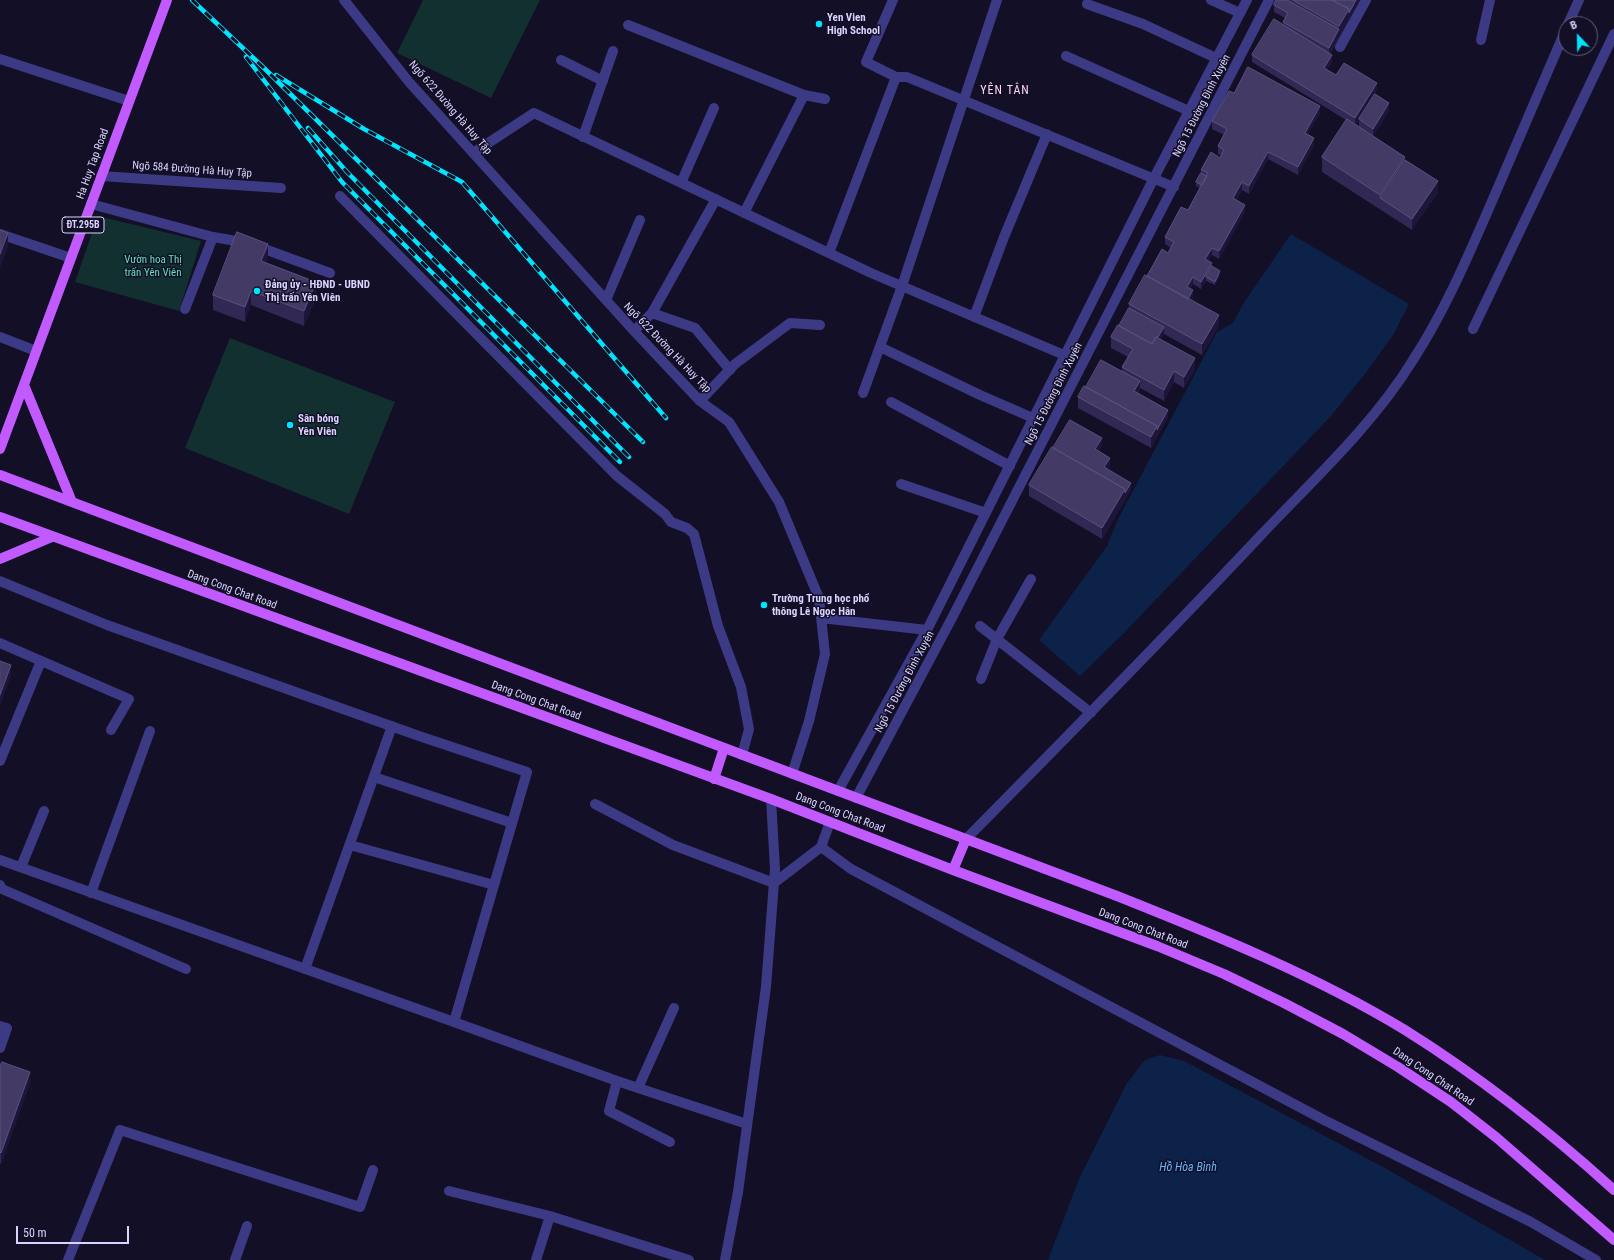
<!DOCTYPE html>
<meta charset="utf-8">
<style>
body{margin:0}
#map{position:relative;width:1614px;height:1260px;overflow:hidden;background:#130f26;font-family:"Roboto Condensed",sans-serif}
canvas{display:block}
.north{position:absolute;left:1558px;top:16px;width:40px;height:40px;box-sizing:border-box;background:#130f26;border:1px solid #625e7d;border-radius:50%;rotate:338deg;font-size:11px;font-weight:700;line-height:16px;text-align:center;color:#d9d4ff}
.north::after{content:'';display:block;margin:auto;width:14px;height:18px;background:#00e5ff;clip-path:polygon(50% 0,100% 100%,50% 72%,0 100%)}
.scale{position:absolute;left:16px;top:1226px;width:113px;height:18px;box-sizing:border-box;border:2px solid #d9d4ff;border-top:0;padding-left:5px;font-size:12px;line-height:14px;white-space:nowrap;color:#d9d4ff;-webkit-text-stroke:3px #130f26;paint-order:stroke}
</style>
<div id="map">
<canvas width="1614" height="1260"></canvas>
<div class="north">B</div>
<div class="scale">50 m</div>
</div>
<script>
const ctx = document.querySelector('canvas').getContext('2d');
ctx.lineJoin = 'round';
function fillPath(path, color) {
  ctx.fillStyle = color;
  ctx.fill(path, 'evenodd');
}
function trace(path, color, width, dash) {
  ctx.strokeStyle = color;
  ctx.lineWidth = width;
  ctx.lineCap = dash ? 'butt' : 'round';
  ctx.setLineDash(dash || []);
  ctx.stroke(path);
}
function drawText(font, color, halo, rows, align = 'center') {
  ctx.font = font + ' "Roboto Condensed",sans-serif';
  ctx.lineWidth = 3;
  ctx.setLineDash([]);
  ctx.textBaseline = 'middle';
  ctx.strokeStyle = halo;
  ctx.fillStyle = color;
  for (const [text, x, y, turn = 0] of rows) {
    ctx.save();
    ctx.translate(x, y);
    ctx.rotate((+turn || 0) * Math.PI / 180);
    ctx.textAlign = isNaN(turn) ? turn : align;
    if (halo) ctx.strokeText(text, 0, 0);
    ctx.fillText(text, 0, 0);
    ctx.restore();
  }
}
const green = new Path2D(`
 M423,0H540L491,98L397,53Z
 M98,216L201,241L179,311L75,282Z
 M230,338L395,402L349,514L185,448Z`);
const water = new Path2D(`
 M1291,234L1409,304L1393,335L1368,370L1331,416L1125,632L1080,676L1039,640L1107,546L1117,521L1217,332L1233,323L1243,304Z
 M1160,1055L1184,1061L1383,1167L1545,1260H1048L1079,1179L1127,1083L1145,1060Z`);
const minor = new Path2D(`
 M344,0L409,82L634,331L700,401L729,422L779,502L819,598L825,654L809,721L792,774
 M893,0L866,62L896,77H907L1174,187
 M1211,0L1240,13
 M1087,4L1143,24L1216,58
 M1568,24L1579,0
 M628,25L804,95L825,99
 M1481,40L1490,0
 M1340,47L1366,0
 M1066,56L1189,111
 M0,59L129,101
 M561,60L603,81
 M583,137L613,51
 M473,153L534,113L871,273L1064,355
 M101,176L281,188
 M681,183L714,108
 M340,196L617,476L665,514L671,522L687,528L694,534L718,626L741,687L749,729L742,755
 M91,204L213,237L248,243L330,273
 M744,213L804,95
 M0,234L71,258
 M829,253L896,77
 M606,300L640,220
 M185,309L213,237
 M652,313L716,199
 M974,317L1004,237L1047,134
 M1473,329L1614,34
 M634,331L652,313L695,328L730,370
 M0,337L36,351
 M880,347L980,395L1033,418
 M863,393L902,286L997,0
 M700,401L735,364L790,323L820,325
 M891,402L1010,466
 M901,484L986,513
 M0,581L107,625L419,736L527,772L454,1022
 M821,618L927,630
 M980,626L1091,713
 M0,643L129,699L111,730
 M981,679L997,639L1031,579
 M0,761L41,661
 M374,777L512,823
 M838,791L927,630L1154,178L1247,0
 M856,798L953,616L1269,0
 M595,804L673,845L774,883L821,847
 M830,822L821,847L851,869L1324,1120L1531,1222L1596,1260
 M966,839C1066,738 1165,637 1262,534C1315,478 1373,425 1413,360C1446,309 1469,254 1493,199C1517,142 1542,86 1566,29
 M350,845L494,885
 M0,860L454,1022L617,1081L747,1124
 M21,867L44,811
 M0,885L2,889L186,969
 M91,893L150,731
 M305,969L392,726
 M0,1026L7,1028L0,1048
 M617,1081L609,1111L670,1142
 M638,1088L674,1008
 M449,1191L550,1216L689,1260
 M68,1260L120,1130L360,1207L373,1170
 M235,1260L247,1226
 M536,1260L550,1216
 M725,1260L738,1192L766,987L775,869L771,799`);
const major = new Path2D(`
 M24,385L72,502
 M0,449L167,0
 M0,475L1117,896C1215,935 1314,975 1405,1030C1480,1077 1549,1131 1614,1190
 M0,517L771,799L953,870L1157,946L1224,974L1284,1003L1343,1034L1398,1067L1451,1102L1497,1138L1614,1240
 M0,559L52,537
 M714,779L724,748
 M953,870L966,839`);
const rail = new Path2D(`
 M192,0L264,68L643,442
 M246,57L342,182L620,462
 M276,75L364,129L462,182L666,418
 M308,128L347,172L629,457`);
const wall = new Path2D(`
 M1276,0H1359V2L1330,54L1332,62L1327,70L1336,75L1377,90L1360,117L1389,111L1373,136L1405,160L1438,192L1412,230L1322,172V157L1346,120L1252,62V55L1283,24V22L1285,18L1274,12V5ZM1359,119V126L1356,124Z
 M1234,93L1320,113L1308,134L1314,145L1298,175L1268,159L1249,194L1242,190L1236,200L1245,212L1219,259L1212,255L1208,261L1212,266L1220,275L1215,285L1206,281L1201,289L1193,284L1190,289L1193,298L1191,300L1219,326L1202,355L1164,334L1161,339L1195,369L1184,388L1174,382L1164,401L1140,388L1138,393L1168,417L1151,448L1078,408V397L1086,387L1122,371V367L1128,357L1111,348V337L1119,326L1129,308V304L1147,276L1168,253L1171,248L1165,244V237L1188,210L1200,188L1196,186V182L1201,173V170L1220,158L1221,156L1218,154V146L1224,135L1212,129V121Z
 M268,258L266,263L316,297L304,326L251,305L245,322L213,310V295Z
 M1102,446L1099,451L1110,465L1107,469L1131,490L1102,539L1029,496V485Z
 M0,1067L30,1083L1,1164L0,1163Z`);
const shadedWall = new Path2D(`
 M1356,0H1359V2L1339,37V26L1349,9Z
 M1339,29V37L1329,55V48Z
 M1332,55V62L1324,75V68Z
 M1377,83V90L1355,125V118Z
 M1389,103V111L1373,136V129Z
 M1320,106V113L1305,140V133Z
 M1314,138V145L1298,175V167Z
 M1268,152V159L1249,194V186Z
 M1405,157V171L1380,198V209V195Z
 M1438,181V192L1412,230V219Z
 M1242,182V190L1233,206V198Z
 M1245,205V212L1219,259V251Z
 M8,233V247L0,269V254Z
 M268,244V258L261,276V261Z
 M1212,248V255L1205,267V259Z
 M1212,263V270L1206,277V281L1201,289V282Z
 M1220,271V275L1215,285V282Z
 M1193,277V284L1187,294V287Z
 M316,282V297L304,326V311Z
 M1193,290V298L1187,309V301Z
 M251,291V305L245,322V307Z
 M1219,315V326L1202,355V344Z
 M1164,327V334L1152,355V348Z
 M1195,358V369L1184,388V377Z
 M1174,371V382L1164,401V390Z
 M1140,381V388L1134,399V391Z
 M1168,410V417L1157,437V430Z
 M1157,426V437L1151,448V437Z
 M1102,438V446L1095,457V449Z
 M1110,458V465L1104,474V467Z
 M1131,483V490L1102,539V528L1125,489Z
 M11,665V676L0,706V695Z
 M30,1072V1083L1,1164V1153Z`);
const building = new Path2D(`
 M1276,0H1287L1339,29L1329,48L1283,22L1288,13L1274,5Z
 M1293,0H1332L1349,9L1339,26Z
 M1332,0H1356L1349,13V9Z
 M1274,19L1332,55L1324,68L1336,75L1344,63L1377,83L1355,118L1252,55Z
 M1248,67L1320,106L1305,133L1314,138L1298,167L1268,152L1249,186L1242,182L1233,198L1245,205L1219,251L1212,248L1205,259L1212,263L1201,282L1193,277L1187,287L1193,290L1188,299L1147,276L1162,249L1168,253L1174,242L1165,237L1181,207L1188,210L1208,173L1201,170L1211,152L1220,158L1224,150L1218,146L1227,129L1212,121L1229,91L1234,93Z
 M1375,94L1389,103L1373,129L1359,119Z
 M1347,119L1405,157L1380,195L1322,157Z
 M1405,160L1438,181L1412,219L1380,198Z
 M1201,173L1207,176L1202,185L1196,182Z
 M0,230L8,233L0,254Z
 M237,232L268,244L261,261L316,282L304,311L251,291L245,307L213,295Z
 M1212,266L1220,271L1215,282L1206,277Z
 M1145,275L1219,315L1202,344L1129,304Z
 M1129,308L1164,327L1158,337H1156L1152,344L1119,326Z
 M1118,325L1152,344L1156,337L1195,358L1184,377L1174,371L1164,390L1122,367L1133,349L1111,337Z
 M1101,360L1140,381L1134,391L1168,410L1157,430V426L1086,387Z
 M1084,386L1157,426L1151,437L1078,397Z
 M1070,420L1102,438L1095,449L1110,458L1104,467L1131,483L1125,493V489L1053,448Z
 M1052,447L1125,489L1102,528L1029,485Z
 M0,661L11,665L0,695Z
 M2,1062L30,1072L1,1153L0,1152V1067Z`);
const markers = [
 [819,24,4,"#00e5ff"],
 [257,291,4,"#00e5ff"],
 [290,425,4,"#00e5ff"],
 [764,605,4,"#00e5ff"]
];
const shields = [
 [83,225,42]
];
const shieldNames = [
 ["ĐT.295B",83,225]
];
const poiNames = [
 ["Yen Vien",827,18],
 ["High School",827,31],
 ["Đảng ủy - HĐND - UBND",265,285],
 ["Thị trấn Yên Viên",265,298],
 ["Sân bóng",298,419],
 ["Yên Viên",298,432],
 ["Trường Trung học phổ",772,599],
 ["thông Lê Ngọc Hân",772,612]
];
const streetNames = [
 ["Ngõ 15 Đường Đình Xuyên",1202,106,-63],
 ["Ngõ 622 Đường Hà Huy Tập",450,108,49],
 ["Ha Huy Tap Road",93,164,-70],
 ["Ngõ 584 Đường Hà Huy Tập",192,170,4],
 ["Ngõ 622 Đường Hà Huy Tập",667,348,46],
 ["Ngõ 15 Đường Đình Xuyên",1054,394,-63],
 ["Dang Cong Chat Road",232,590,20],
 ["Ngõ 15 Đường Đình Xuyên",905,682,-62],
 ["Dang Cong Chat Road",536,701,20],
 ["Dang Cong Chat Road",840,813,21],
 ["Dang Cong Chat Road",1143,929,21],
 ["Dang Cong Chat Road",1433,1077,34]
];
const parkNames = [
 ["Vườn hoa Thị",153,260],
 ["trấn Yên Viên",153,273]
];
const neighbourhoodNames = [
 ["YÊN TÂN",1005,91]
];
const waterNames = [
 ["Hồ Hòa Bình",1188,1168]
];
fillPath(green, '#12302f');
fillPath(water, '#0c2248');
trace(minor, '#3d3a85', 10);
trace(major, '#c25bff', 10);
trace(rail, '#00e5ff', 4.5);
trace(rail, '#130f26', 3, [9]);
fillPath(wall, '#312854');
fillPath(shadedWall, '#1d163a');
fillPath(building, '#433a66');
trace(building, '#5a527e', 1);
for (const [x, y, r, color] of markers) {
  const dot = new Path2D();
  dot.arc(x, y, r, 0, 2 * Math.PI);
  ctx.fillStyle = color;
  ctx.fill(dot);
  trace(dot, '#130f26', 1.5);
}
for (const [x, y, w] of shields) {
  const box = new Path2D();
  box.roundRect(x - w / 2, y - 8, w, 16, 3);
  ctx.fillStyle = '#130f26';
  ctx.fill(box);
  trace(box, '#d9d4ff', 1);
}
drawText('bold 10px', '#d9d4ff', null, shieldNames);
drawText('bold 11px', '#d9d4ff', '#130f26', poiNames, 'left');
drawText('11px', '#d9d4ff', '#130f26', streetNames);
drawText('11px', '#5fe0c0', '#130f26', parkNames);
ctx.letterSpacing = '1px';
drawText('12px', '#ffd6f0', '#130f26', neighbourhoodNames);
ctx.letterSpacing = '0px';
drawText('italic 12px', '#62b6ff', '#130f26', waterNames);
</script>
